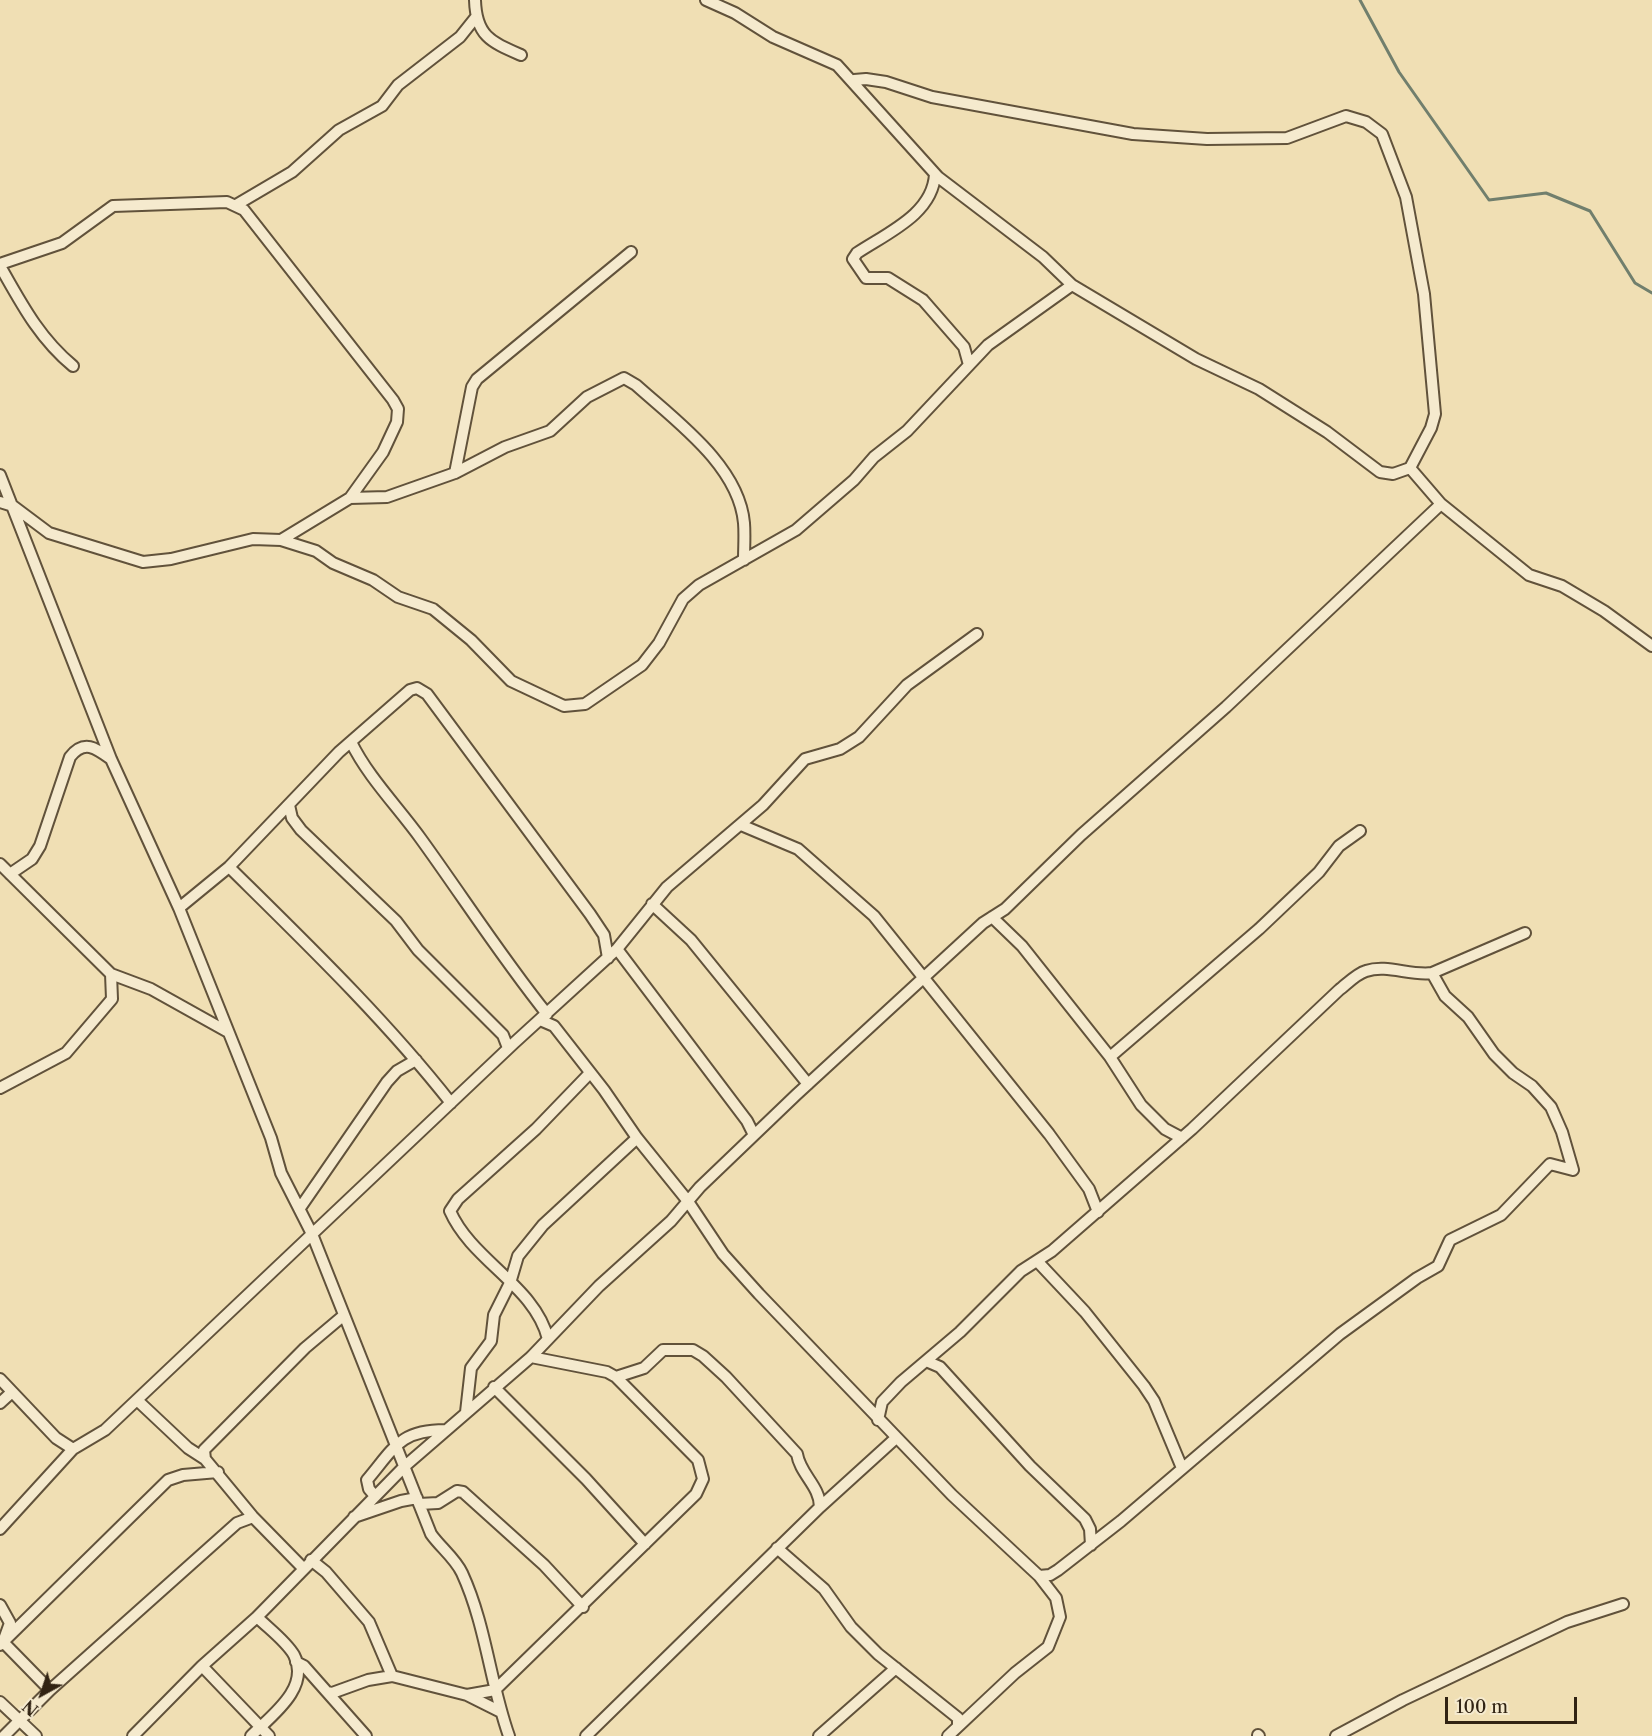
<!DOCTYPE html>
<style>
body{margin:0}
#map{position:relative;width:1652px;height:1736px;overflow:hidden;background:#f0dfb4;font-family:"Libre Caslon Text",serif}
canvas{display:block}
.north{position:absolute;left:12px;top:1664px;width:60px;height:60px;-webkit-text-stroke:4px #f5eace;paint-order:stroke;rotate:220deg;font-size:16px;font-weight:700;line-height:24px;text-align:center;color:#312313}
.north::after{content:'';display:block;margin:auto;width:21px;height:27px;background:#312313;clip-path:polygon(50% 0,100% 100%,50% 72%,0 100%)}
.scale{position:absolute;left:1445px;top:1697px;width:132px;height:27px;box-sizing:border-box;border:3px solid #312313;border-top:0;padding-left:8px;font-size:18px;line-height:21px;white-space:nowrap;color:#312313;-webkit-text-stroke:4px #f5eace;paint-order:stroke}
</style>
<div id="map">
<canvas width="1652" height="1736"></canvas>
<div class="north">N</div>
<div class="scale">100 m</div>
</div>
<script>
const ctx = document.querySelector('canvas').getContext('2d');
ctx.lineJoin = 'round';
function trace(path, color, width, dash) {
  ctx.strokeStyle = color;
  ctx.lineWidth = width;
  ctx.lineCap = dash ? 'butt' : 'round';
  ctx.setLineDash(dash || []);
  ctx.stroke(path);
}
const stream = new Path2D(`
 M1360,0L1399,72L1489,200L1546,193L1590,211L1635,283L1652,293`);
const minor = new Path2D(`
 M475,0C476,36 491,42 521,55
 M706,0L735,13L773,37L837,65L938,177L1043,257L1072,285L1196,359L1259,389L1327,432L1380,472L1393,474L1410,468L1441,504L1529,575L1562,586L1604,611L1652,646
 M854,80L866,79L886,82L932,97L1133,134L1207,139L1287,138L1346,116L1366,122L1382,134L1406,197L1424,294L1435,414L1431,428L1410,468
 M935,174C933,214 887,233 857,253L853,259L866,278H888L923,300L964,347L969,365
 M236,205L292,172L339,130L382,106L398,85L460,37L476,17
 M0,264L62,243L113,206L227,202L244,210L393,400L398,409L397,422L383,452L350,498L281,540
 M0,266C21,303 39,338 73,366
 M455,473L472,387L477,379L631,252
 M0,475L111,759L179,908L271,1138L281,1173L312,1234L431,1534C440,1547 455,1558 462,1573C486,1625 490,1683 509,1736
 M350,498L387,497L455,473L505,447L550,431L587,397L624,378L636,385C676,421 739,466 744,523C745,535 744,548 744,560
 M0,502L13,506L49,533L143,562L171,559L253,539L281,540L316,551L333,563L373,580L398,597L433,609L471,640L511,681L564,706L585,704L642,665L659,643L683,599L699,585L796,530L854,480L874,457L907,431L988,345L1072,285
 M351,742C368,777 398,807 421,839C463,897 502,958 547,1014
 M289,805L292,818L301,830L396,921L418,950L503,1035L508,1048
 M741,825L798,849L874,916L1049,1134L1089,1189L1098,1212
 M0,864L111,974L151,989L228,1032
 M229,867C306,943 384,1018 451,1103
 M10,874L32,859L40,846L70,757C84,739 96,748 111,759
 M652,904L691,940L808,1084
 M179,908L229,867L339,752L410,690L417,688L427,694L590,914L604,935L608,958
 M992,917L1022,946L1110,1057L1141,1105L1165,1129L1182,1138
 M617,949L747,1121L754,1135
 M540,1020L554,1026L604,1090L637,1138L687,1200L723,1254L759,1294L952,1495L1039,1576L1056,1598L1060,1617L1048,1647L1015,1673L948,1736
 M1110,1057L1259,929L1319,872L1339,846L1360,831
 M0,1088L66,1053L112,999L111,974
 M300,1208L387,1082L397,1071L416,1060
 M1038,1262L1085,1312L1144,1386L1154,1401L1182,1468
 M548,1339C535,1286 472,1261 450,1211L458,1199L536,1129L590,1073
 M926,1361L940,1367L1030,1466L1085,1519L1090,1529L1091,1545
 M616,1377L644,1368L663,1350H693L703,1356L726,1377L797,1454C800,1474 820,1486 820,1507
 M0,1379L56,1438L73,1449
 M494,1387L586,1479L645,1544
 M137,1400L188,1448L205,1459L253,1517L303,1568
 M0,1403L12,1392
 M466,1412L471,1368L491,1341L494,1315L510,1283L518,1256L543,1225L637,1138
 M878,1420L882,1402L901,1382L960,1332L1021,1271L1052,1251L1192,1129L1339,990C1347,984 1356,974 1366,971C1387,964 1410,976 1432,973L1525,933
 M205,1459L204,1450L305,1348L343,1316
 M375,1496L369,1489L367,1480C394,1448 400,1430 445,1430
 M419,1504L438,1503L457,1491L463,1492L544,1565L583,1607
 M354,1517L401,1501L417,1498
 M0,1529L73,1449L105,1430L514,1043L617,949L667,887L763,805L805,759L840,749L859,737L907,685L977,634
 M777,1548L824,1589L851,1627L878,1654L958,1718V1726
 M311,1560L326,1572L369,1622L392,1676
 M1039,1576L1050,1575L1058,1570L1121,1521L1340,1334L1417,1278L1438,1266L1450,1240L1501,1215L1550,1164L1573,1170L1562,1132L1551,1107L1532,1086L1513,1073L1494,1054L1468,1017L1445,996L1432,973
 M0,1605L10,1623L3,1642L50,1690
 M0,1645L168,1480L183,1475L218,1472
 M296,1662L304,1666L327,1692L332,1693L368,1680L392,1676L467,1695L495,1690L696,1494L703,1479L698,1460L616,1377L607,1372L531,1357
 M202,1666L269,1736
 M327,1692L366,1736
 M467,1695L501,1712
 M0,1702L36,1736
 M1258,1735L1259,1736
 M4,1736L50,1690L237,1523L253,1517
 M133,1736L202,1666L257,1617L405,1466L531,1357L599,1286L671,1221L700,1187L796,1095L983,923L1005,909L1081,835L1226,707L1441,504
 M251,1736C271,1716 311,1688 294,1655C286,1641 268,1628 257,1617
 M586,1736L820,1507L896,1438
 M819,1736L896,1668
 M1336,1736L1403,1700L1567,1622L1623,1604`);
trace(stream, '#717f6d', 3);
trace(minor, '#61523b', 14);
trace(minor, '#f5eace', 10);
</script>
